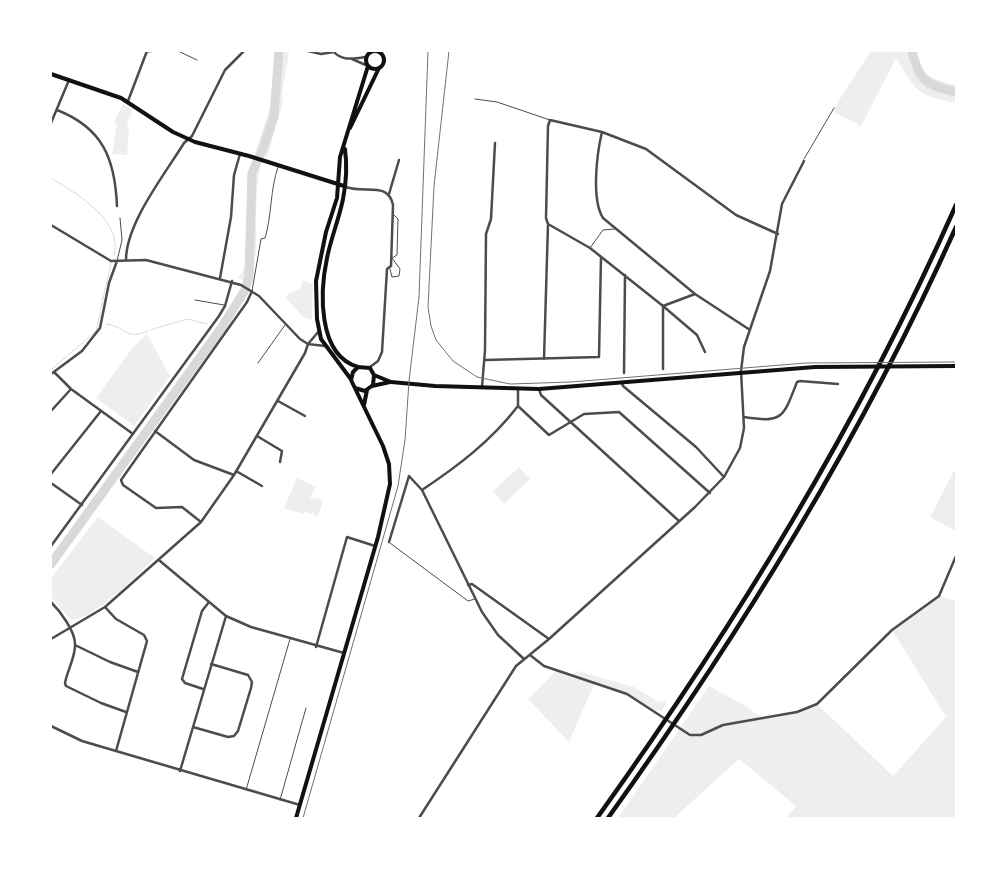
<!DOCTYPE html>
<style>
body{margin:0}
#map{position:relative;width:1007px;height:869px;overflow:hidden;background:#fff;font-family:"Space Grotesk",sans-serif}
canvas{display:block}
.frame{position:absolute;inset:0;border:52px solid #fff;pointer-events:none}
</style>
<div id="map">
<canvas width="1007" height="869"></canvas>
<div class="frame"></div>
</div>
<script>
const ctx = document.querySelector('canvas').getContext('2d');
ctx.lineJoin = 'round';
function fillPath(path, color) {
  ctx.fillStyle = color;
  ctx.fill(path, 'evenodd');
}
function trace(path, color, width, dash) {
  ctx.strokeStyle = color;
  ctx.lineWidth = width;
  ctx.lineCap = dash ? 'butt' : 'round';
  ctx.setLineDash(dash || []);
  ctx.stroke(path);
}
const green = new Path2D(`
 M276,51H289C288,63 280,93 283,102L267,157L255,153L271,104Z
 M871,51H915C918,76 935,80 956,85V103C915,95 917,91 896,58L861,126L832,111Z
 M123,104L133,110L127,122L129,131L127,155L112,154L117,124L114,122Z
 M254,164L260,167C252,206 261,246 251,284L238,278L243,271L245,263L249,175Z
 M303,281L313,284L312,320L302,316L286,298L287,295L301,288Z
 M147,334L170,376L134,426L96,398L134,346Z
 M519,467L530,479L504,504L493,491Z
 M956,467V531L930,517Z
 M297,478L316,487L310,498L320,499L323,502L318,516H314L315,513L313,512L312,514L305,511L304,514L284,508Z
 M98,517L155,558C137,575 95,619 71,620L51,597V578Z
 M939,596L956,601V818H786L796,806L739,759L674,818H618L709,686L749,708L762,718L797,712L817,704L893,776L946,717L892,630Z
 M557,670L572,675L578,671L634,687L659,702L667,701L662,711H655L627,694L595,682L569,742L528,699Z`);
const stream = new Path2D(`
 M51,178C76,193 124,221 114,255
 M106,324C126,326 125,341 148,331
 M150,330L187,319L207,324
 M51,370L96,331L111,263`);
const river = new Path2D(`
 M912,51C920,82 926,85 956,92
 M51,564L222,327L245,290L249,276L252,173L264,146L274,116L279,51`);
const service = new Path2D(`
 M178,51L197,60
 M148,52L159,51
 M475,99L497,102L550,120
 M804,159L834,108
 M590,248L603,230L615,229
 M117,261L122,240L120,218
 M390,269L392,277L399,276L400,269L392,258L397,255L398,219L393,214
 M252,291L261,239L265,238C272,215 270,190 278,167
 M195,300L224,305
 M258,363L285,325
 M390,543L468,601L475,599
 M246,790L290,639
 M280,800L306,708`);
const minor = new Path2D(`
 M308,51L321,54L334,52C343,62 355,58 367,57
 M352,59L368,66
 M128,101L147,51
 M57,110C103,128 115,159 117,206
 M51,123L69,80
 M602,132C597,153 591,199 603,218L695,294L750,330
 M346,187C365,194 388,181 393,205L391,266L387,269L382,352L378,361L370,367
 M389,194L399,160
 M548,224L590,248L663,306L697,335L705,352
 M51,225L111,261L146,260L241,285L259,296L300,339L308,344L325,346
 M126,260C126,223 165,174 184,143L192,136L225,70L244,51
 M220,278L231,217L234,175L240,154
 M663,306L695,294
 M663,307V369
 M544,359L548,224L546,218L548,126L550,120L602,132L646,149L736,215L778,234
 M485,360L599,357L601,257
 M54,372L71,389L133,434
 M624,373L625,275
 M51,374L82,351L100,328L109,283L117,261
 M622,383L623,386L696,447L724,477
 M482,387L485,350L486,234L491,219L495,143
 M539,389L541,395L679,521
 M278,401L305,416
 M518,406L549,435L584,414L619,412L710,493
 M51,411L71,389
 M744,417C783,423 783,418 797,382L800,381L838,384
 M155,431L194,460L234,475
 M257,436L282,451L280,462
 M236,471L262,486
 M51,474L101,411
 M51,483L82,505
 M422,490C458,466 491,441 518,406V389
 M201,522L182,507L156,508L123,485L121,480L247,302L252,291
 M389,542L409,476L422,490L482,612L498,635L524,659
 M51,546L219,316L225,306L232,281
 M160,561L226,616L251,627L344,653
 M468,585L472,584L549,639
 M51,602C60,611 75,631 75,644C76,656 67,671 65,683L66,686L101,703L126,712
 M105,607L116,619L144,635L147,641L116,751
 M51,639L105,607L201,522L234,475L305,353L308,344L319,331
 M75,645L110,662L138,672
 M316,647L347,537L375,546
 M530,655L544,666L627,694L690,735H701L723,725L797,712L817,704L892,630L939,596L956,556
 M203,689L185,683L182,679L202,611L209,602
 M51,726L82,741L300,805
 M193,727L228,737L234,736L238,731L251,688L252,682L248,675L211,664
 M180,771L226,616
 M419,818L516,666L549,639L695,507L724,477L740,448L744,428L741,371L744,347L770,271L782,204L804,161`);
const primary = new Path2D(`
 M366 60a9 9 0 1 1 18 0a9 9 0 1 1-18 0Z
 M51,74L121,98L173,132L195,142L249,156L344,186
 M350,128L379,68
 M345,149C347,164 346,184 343,199C339,219 331,238 327,258C320,291 317,355 358,367
 M374,375L391,382L435,386L539,389L815,367L956,366
 M350,378L321,339L317,319L316,281L326,232L337,198L340,157L368,66
 M372,386L390,382
 M364,405L367,390
 M296,818L378,537L390,484L389,464L383,446L351,380L353,372L358,367L370,368L374,375L373,385L365,391L355,388`);
const motorway = new Path2D(`
 M597,818C736,624 859,424 956,205
 M608,818C742,631 862,437 956,227`);
const rail = new Path2D(`
 M449,51L434,186L428,307L431,326L436,340L453,361L477,377L510,384L571,382L806,363L956,362
 M303,818L398,486L405,440L409,381L419,297L428,51`);
fillPath(green, '#eee');
trace(stream, '#d9d9d9', 1);
trace(river, '#d9d9d9', 9);
trace(service, '#4c4c4c', 1);
trace(minor, '#4c4c4c', 2.5);
trace(primary, '#111', 4);
trace(motorway, '#111', 4.5);
trace(rail, '#707070', 1);
</script>
